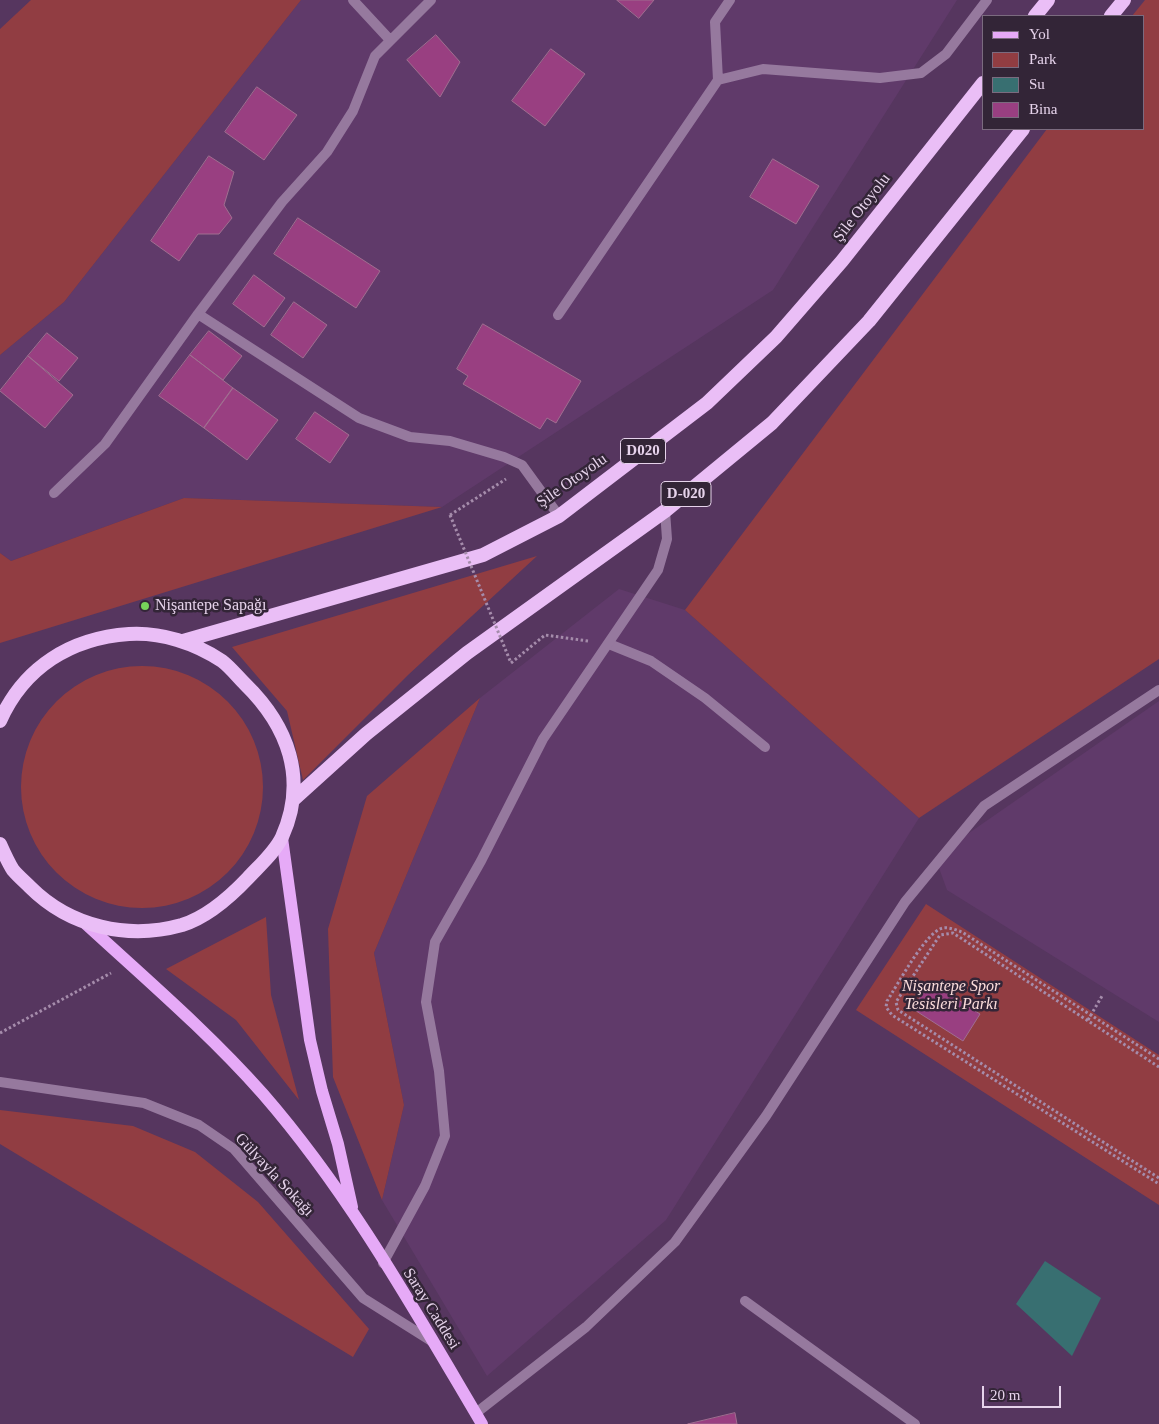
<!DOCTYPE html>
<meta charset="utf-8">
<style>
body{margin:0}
#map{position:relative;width:1159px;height:1424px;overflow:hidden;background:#56365f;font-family:"Times New Roman",serif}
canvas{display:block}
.legend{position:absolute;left:982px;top:15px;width:162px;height:115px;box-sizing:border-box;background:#332537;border:1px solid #7b6b7f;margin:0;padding:6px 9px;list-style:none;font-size:15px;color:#e6d3eb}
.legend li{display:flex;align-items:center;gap:10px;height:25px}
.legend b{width:25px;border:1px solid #7b6b7f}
.scale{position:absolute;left:982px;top:1386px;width:79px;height:22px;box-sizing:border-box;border:2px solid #e6d3eb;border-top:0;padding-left:6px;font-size:15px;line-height:18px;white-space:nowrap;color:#e6d3eb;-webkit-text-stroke:4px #332537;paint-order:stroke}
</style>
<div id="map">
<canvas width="1159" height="1424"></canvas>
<ul class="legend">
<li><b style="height:6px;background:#e6aaf7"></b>Yol</li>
<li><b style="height:14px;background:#913d42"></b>Park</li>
<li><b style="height:14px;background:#386f71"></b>Su</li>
<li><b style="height:14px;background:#993f81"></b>Bina</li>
</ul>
<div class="scale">20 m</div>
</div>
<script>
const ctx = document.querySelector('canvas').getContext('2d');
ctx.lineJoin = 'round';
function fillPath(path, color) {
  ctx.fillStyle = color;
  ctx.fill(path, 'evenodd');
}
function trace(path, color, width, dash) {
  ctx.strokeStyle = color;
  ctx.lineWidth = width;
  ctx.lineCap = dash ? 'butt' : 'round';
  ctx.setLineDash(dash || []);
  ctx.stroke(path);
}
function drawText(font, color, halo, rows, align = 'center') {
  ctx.font = font + ' "Times New Roman",serif';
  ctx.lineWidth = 5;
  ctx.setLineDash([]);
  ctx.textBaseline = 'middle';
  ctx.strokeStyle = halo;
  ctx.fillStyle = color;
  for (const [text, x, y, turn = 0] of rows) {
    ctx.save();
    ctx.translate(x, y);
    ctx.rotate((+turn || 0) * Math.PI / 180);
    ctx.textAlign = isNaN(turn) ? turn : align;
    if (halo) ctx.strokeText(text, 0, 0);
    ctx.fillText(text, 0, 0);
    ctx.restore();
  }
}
const built = new Path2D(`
 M301,0H957L773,290L442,507L184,498L11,561L0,553V355L64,302Z
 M619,589L685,610L919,818L666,1220L487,1376L382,1200L404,1105L374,953L480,698Z
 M1159,701V1022L947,890L939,868L946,849Z`);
const green = new Path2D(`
 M31,0H301L64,302L0,355V29Z
 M1145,0H1159V659L919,818L685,610L1047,129H1143V16H1132Z
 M184,498L442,507L0,643V553L11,561Z
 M537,556L408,675L303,780L287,711L232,647Z
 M21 787a121 121 0 1 1 242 0a121 121 0 1 1-242 0Z
 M480,698L374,953L404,1105L382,1200L333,1077L328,929L367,796Z
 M926,904L1159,1055V1205L856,1010Z
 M266,917L271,995L299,1100L236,1020L166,969Z
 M0,1110L133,1126L195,1152L258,1202L369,1329L353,1357L0,1144Z`);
const water = new Path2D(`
 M1045,1261L1101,1298L1072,1356L1016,1304Z`);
const building = new Path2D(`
 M617,0H654L639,18Z
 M436,35L460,62L440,97L407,60Z
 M551,49L585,74L545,126L512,101Z
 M257,87L297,115L264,160L225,132Z
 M209,156L234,172L224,205L232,218L219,234H198L179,261L151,241Z
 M773,159L819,186L796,224L750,197Z
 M298,218L380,271L356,308L274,254Z
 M254,275L285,298L264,327L233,304Z
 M294,302L327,325L303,358L271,335Z
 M483,324L581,381L556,423L547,418L540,429L463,384L468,376L457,369Z
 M209,331L242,356L223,380L190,355Z
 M47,333L78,358L59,381L28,356Z
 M190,355L233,388L204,428L159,396Z
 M28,356L73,395L45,428L0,391Z
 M233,388L278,420L247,460L204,428Z
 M315,412L349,435L330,463L296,439Z
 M930,982L980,1014L963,1041L913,1009Z
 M735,1413L737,1424H688Z`);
const path = new Path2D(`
 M450,515L506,479
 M511,663L545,635L588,641
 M1088,1020L1102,996
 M0,1033L111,973
 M1159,1059L962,932C956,930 949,927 943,928C926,931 897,986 887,1001L886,1007L892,1015L1159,1184
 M1159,1067L953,933L940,935L896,1002L898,1010L1159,1178`);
const service = new Path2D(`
 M718,80L715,22L730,0
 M558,315L718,80L763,69L880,78L921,73L946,54L987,0
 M609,644L651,661L705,698L765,747`);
const minor = new Path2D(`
 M353,0L390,40
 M431,0L375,56L353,111L327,152L282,202L198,314L359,418L410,437L450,441L504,457L522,465L559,516
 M54,493L105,444L198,314
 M0,1082L144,1103L199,1125L234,1149L363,1298L433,1342
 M383,1263L425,1186L445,1136L439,1071L426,1002L435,942L481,861L543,739L658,570L667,539L665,511
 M745,1301L915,1424
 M476,1413L586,1327L675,1242L766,1116L905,902L984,806L1159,690`);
const primary = new Path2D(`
 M282,838L310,1040L322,1091L338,1144L352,1207
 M86,924C147,980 209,1033 263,1094C350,1194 415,1311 482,1424`);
const trunk = new Path2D(`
 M1035,16L1048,0
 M1111,16L1124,0
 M183,641L483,555L559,516L707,403L776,337L842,261L983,83
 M0,721C24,667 71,638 129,634C161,632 195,643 222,661C230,667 238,677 245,684C288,726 308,779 282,837C275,852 259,866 248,878C230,897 208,917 182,925C128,940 70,927 30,887C25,882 18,876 13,870C8,862 4,853 0,844
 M293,800L366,734L467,653L665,511L772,423L869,321L1023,129`);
const pathBridge = new Path2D(`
 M450,515L511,663`);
const markers = [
 [145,606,5,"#76d25a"]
];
const shields = [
 [643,451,45],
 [686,494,50]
];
const shieldNames = [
 ["D020",643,451],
 ["D-020",686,494]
];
const streetNames = [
 ["Şile Otoyolu",862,208,-52],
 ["Şile Otoyolu",572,481,-35],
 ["Gülyayla Sokağı",274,1175,47],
 ["Saray Caddesi",431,1309,58]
];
const poiNames = [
 ["Nişantepe Sapağı",155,606]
];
const parkNames = [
 ["Nişantepe Spor",951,987],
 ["Tesisleri Parkı",951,1005]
];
fillPath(built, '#603a6a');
fillPath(green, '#913d42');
fillPath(water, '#386f71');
fillPath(building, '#993f81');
trace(building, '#a06e90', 1);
trace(path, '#a58cab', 3, [2.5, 2.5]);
trace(service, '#96799e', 10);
trace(minor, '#96799e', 10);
trace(primary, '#e6aaf7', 12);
trace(trunk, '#eabef6', 14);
trace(pathBridge, '#a58cab', 3, [2.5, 2.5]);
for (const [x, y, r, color] of markers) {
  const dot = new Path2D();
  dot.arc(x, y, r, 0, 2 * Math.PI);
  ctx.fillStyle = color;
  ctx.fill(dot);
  trace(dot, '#332537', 2);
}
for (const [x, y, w] of shields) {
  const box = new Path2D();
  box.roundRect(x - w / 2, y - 12.5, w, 25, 4);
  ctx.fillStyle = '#332537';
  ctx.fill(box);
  trace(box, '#e6d3eb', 1);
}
drawText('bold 15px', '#e6d3eb', null, shieldNames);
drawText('16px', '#e6d3eb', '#332537', streetNames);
drawText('16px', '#e6d3eb', '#332537', poiNames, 'left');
drawText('italic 16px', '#fbdcdb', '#332537', parkNames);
</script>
